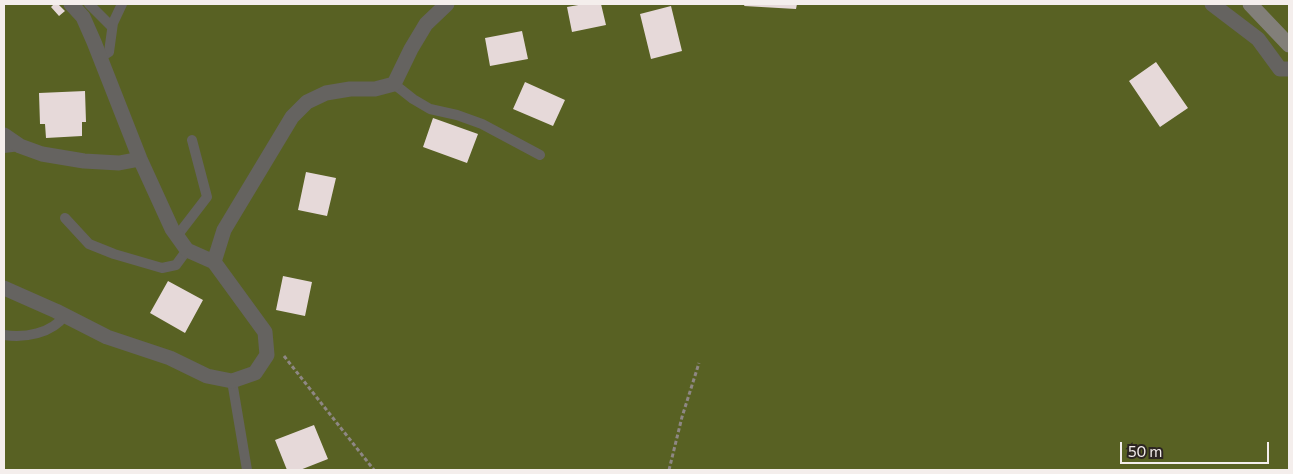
<!DOCTYPE html>
<style>
body{margin:0}
#map{position:relative;width:1293px;height:474px;overflow:hidden;background:#37302b;font-family:Commissioner,sans-serif}
canvas{display:block}
.frame{position:absolute;inset:0;border:5px solid #f4eeec;pointer-events:none}
.scale{position:absolute;left:1120px;top:442px;width:149px;height:22px;box-sizing:border-box;border:2px solid #f4eeec;border-top:0;padding-left:6px;font-size:15px;line-height:18px;white-space:nowrap;color:#f4eeec;-webkit-text-stroke:4px #2d2622;paint-order:stroke}
</style>
<div id="map">
<canvas width="1293" height="474"></canvas>
<div class="frame"></div>
<div class="scale">50 m</div>
</div>
<script>
const ctx = document.querySelector('canvas').getContext('2d');
ctx.lineJoin = 'round';
function fillPath(path, color) {
  ctx.fillStyle = color;
  ctx.fill(path, 'evenodd');
}
function trace(path, color, width, dash) {
  ctx.strokeStyle = color;
  ctx.lineWidth = width;
  ctx.lineCap = dash ? 'butt' : 'round';
  ctx.setLineDash(dash || []);
  ctx.stroke(path);
}
const green = new Path2D(`
 M4,4H1289V470H4Z`);
const building = new Path2D(`
 M54,4H58L65,11L59,16L51,7Z
 M584,4H601L606,25L572,32L567,7Z
 M745,4H797L796,9L744,6Z
 M671,6L682,51L651,59L640,14Z
 M522,31L528,59L490,66L485,38Z
 M1156,62L1188,108L1160,127L1129,81Z
 M525,82L565,100L553,126L513,109Z
 M85,91L86,122H82V136L46,138L45,124H40L39,93Z
 M433,118L478,134L467,163L423,147Z
 M306,172L336,178L327,216L298,210Z
 M283,276L312,282L305,316L276,310Z
 M168,281L203,300L185,333L150,313Z
 M314,425L328,459L300,470H287L275,440Z`);
const path = new Path2D(`
 M284,356L374,470
 M669,470L682,417L699,363`);
const lane = new Path2D(`
 M89,4L112,27
 M101,57L109,52L113,23L122,4
 M394,84L413,99L430,109L457,115L482,124L540,155
 M4,148L20,146
 M65,218L89,244L114,254L162,268L176,265L187,250
 M177,236L207,197L192,140
 M4,335C24,338 52,334 65,315
 M232,381L247,470`);
const street = new Path2D(`
 M1212,4L1258,39L1280,69H1289
 M4,135L20,146L42,154L84,161L119,163L140,159
 M214,262L224,230L292,117L307,102L326,93L350,89H375L394,84L411,49L426,24L447,4
 M4,288L56,311L107,337L170,358L207,376L232,381L255,373L267,355L265,332L214,262L187,250L172,229L140,159L94,42L83,17L71,4`);
const secondary = new Path2D(`
 M1250,4L1289,45`);
fillPath(green, '#586123');
fillPath(building, '#e6d9d9');
trace(path, '#8e8784', 3, [4, 2.5]);
trace(lane, '#656360', 10);
trace(street, '#656360', 15);
trace(secondary, '#827f79', 15);
</script>
